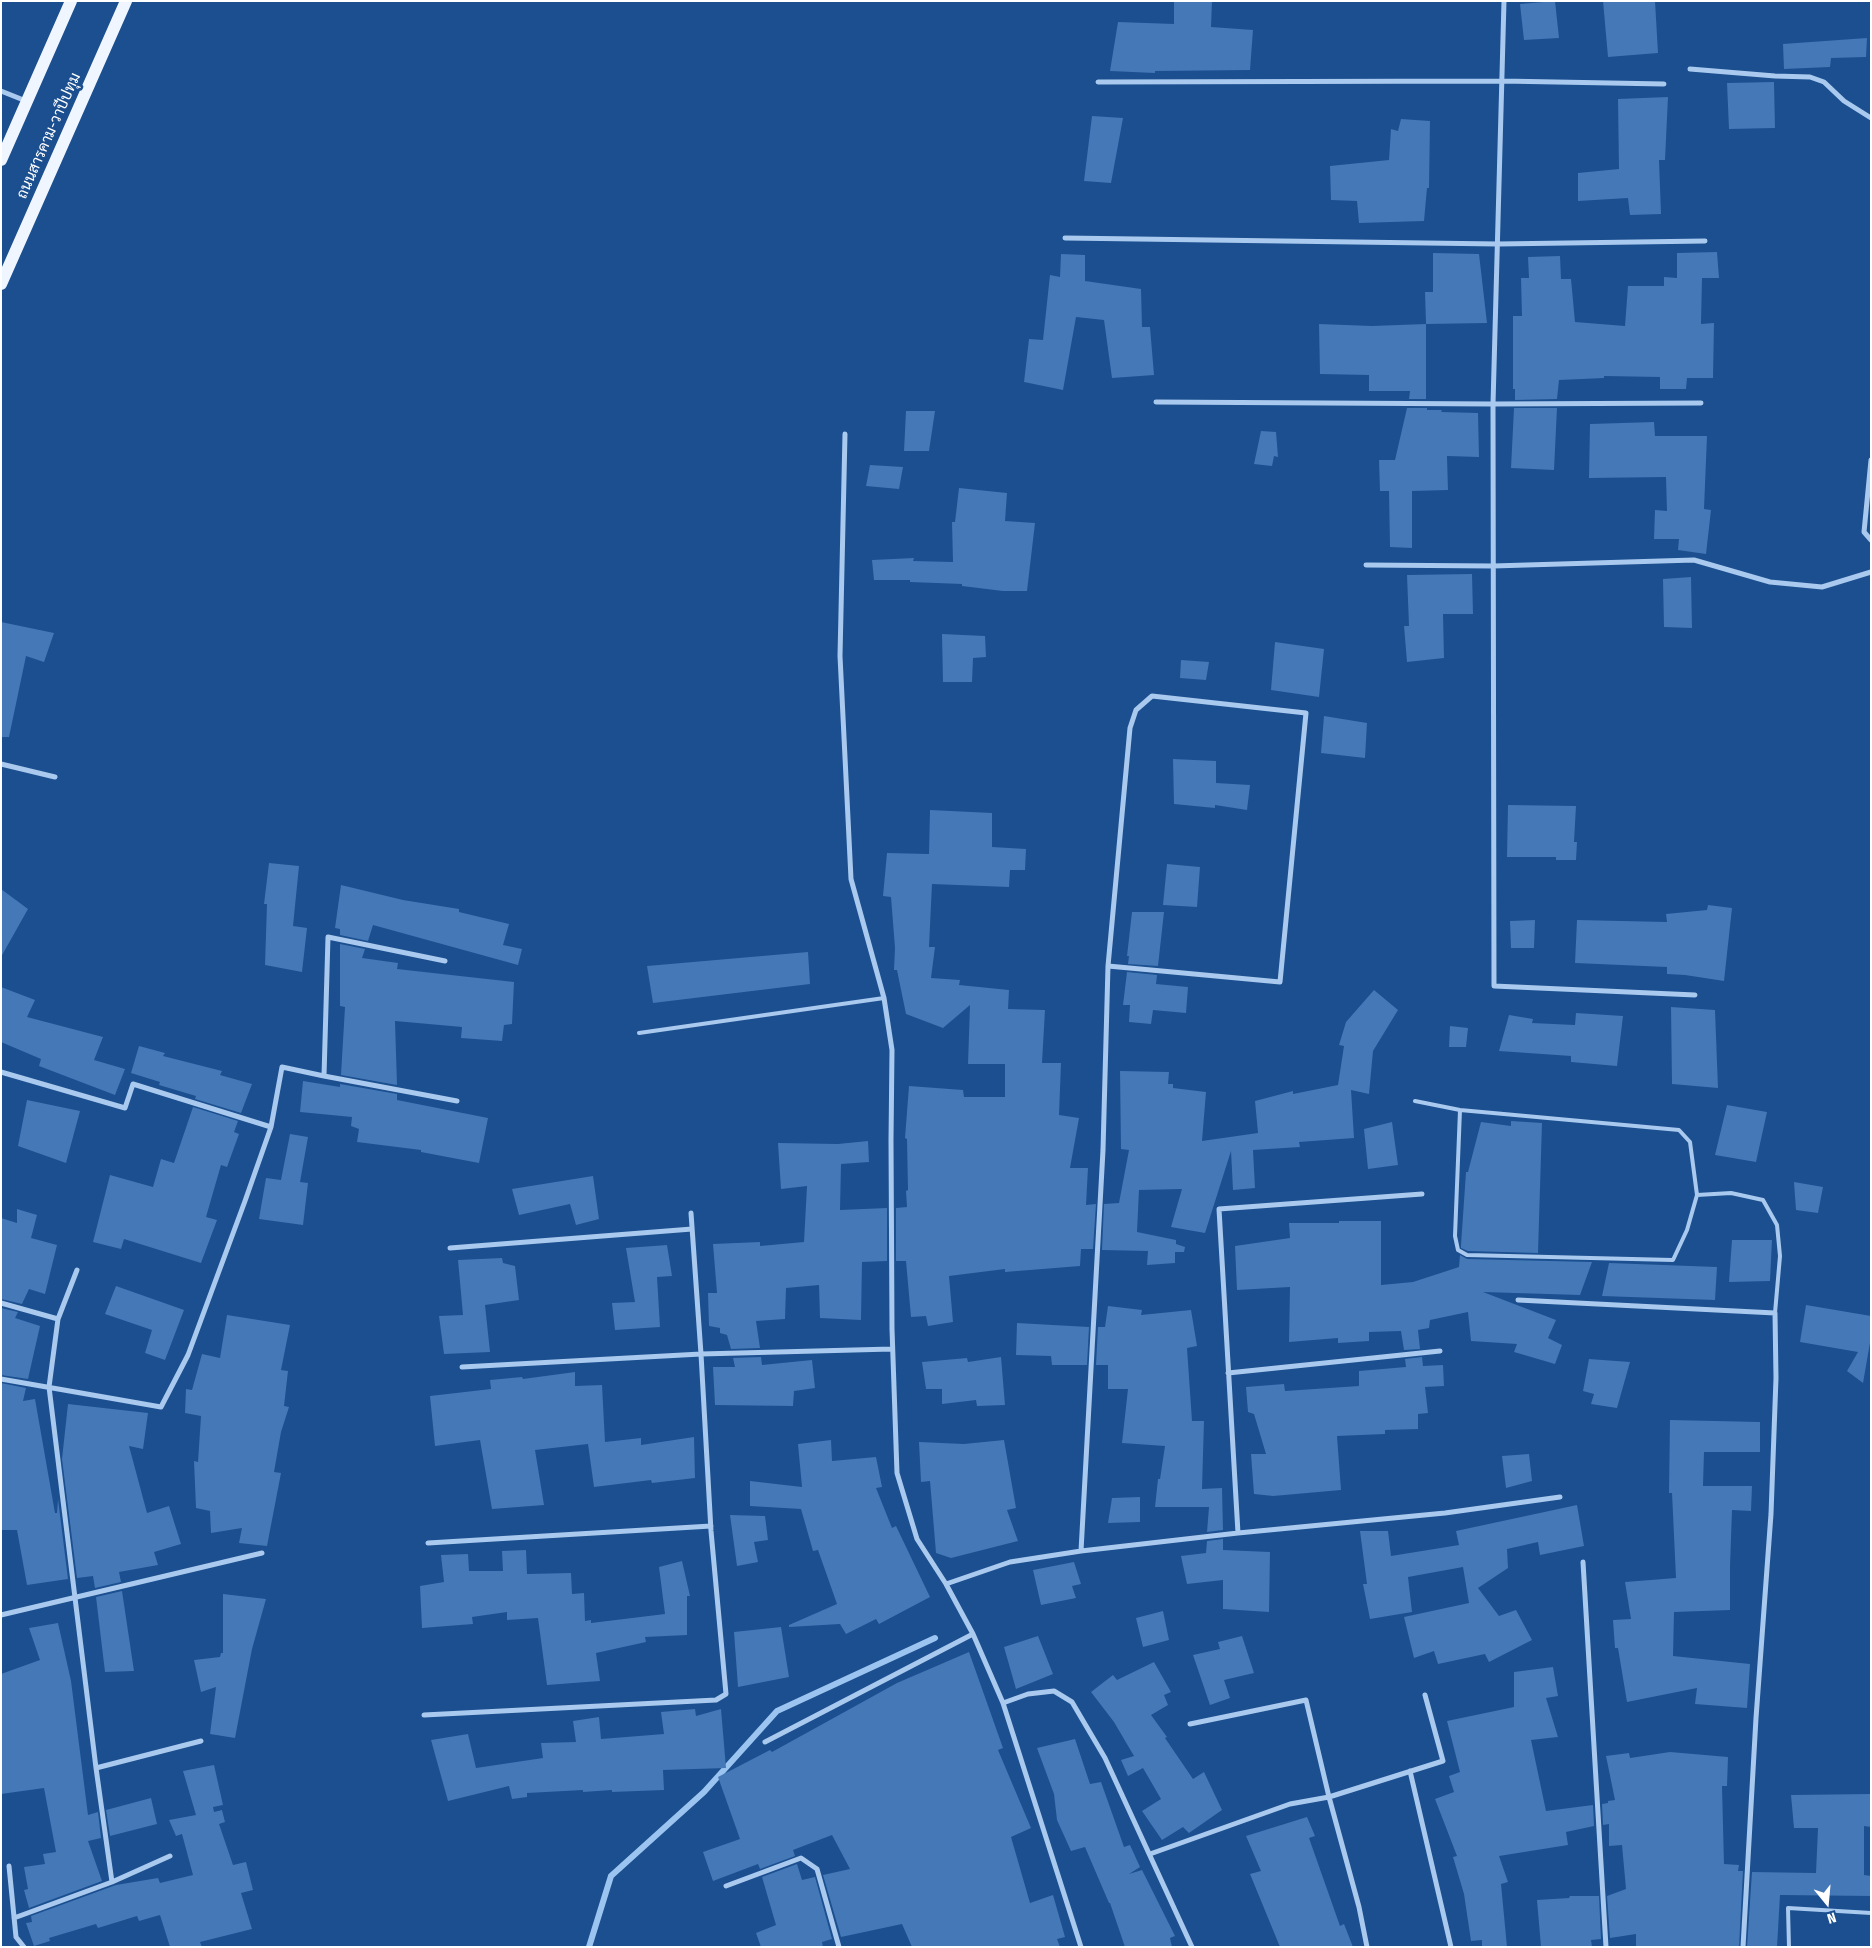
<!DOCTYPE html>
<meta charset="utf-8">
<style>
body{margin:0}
#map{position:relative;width:1872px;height:1948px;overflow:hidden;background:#1b4f8f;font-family:"Fira Sans Condensed",sans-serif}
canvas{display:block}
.frame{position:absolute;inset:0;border:2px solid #fff;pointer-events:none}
.north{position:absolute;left:1802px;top:1878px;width:50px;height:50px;-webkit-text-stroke:4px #1b4f8f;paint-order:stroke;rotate:163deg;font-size:14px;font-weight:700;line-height:20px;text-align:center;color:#fff}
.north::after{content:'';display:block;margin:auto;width:18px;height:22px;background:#fff;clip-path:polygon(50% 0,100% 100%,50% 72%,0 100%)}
</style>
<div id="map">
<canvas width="1872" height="1948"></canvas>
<div class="frame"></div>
<div class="north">N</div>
</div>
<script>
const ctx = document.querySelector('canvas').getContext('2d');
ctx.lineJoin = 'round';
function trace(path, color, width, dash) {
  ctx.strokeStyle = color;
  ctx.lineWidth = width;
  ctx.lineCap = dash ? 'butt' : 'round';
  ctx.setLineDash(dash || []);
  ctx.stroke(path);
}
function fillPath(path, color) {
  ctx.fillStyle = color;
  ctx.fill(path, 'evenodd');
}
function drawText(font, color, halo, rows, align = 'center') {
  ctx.font = font + ' "Fira Sans Condensed",Sarabun,sans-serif';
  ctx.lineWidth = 5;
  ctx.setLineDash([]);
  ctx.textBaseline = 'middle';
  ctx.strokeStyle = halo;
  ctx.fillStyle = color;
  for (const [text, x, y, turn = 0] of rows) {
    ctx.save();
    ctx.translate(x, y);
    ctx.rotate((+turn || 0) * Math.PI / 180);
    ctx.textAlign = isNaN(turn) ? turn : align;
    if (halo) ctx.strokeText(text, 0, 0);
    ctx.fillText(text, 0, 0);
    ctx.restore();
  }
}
const stream = new Path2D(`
 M589,1947L611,1876L704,1792L777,1711L935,1638`);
const building = new Path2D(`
 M1174,1H1212L1211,27L1253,30L1250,70L1155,71V73L1110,71L1118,22L1174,24Z
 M1555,1L1559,38L1524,40L1520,4Z
 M1603,1H1655L1658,53L1608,57Z
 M1867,38L1866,57L1831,58L1830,67L1784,69L1783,44Z
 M1774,82L1775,128L1729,129L1727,83Z
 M1668,97L1665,160H1659L1661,214L1630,215L1628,198L1578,201V173L1619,169L1618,99Z
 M1092,116L1123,118L1111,183L1084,181Z
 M1401,119L1430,121L1429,188H1427L1424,221L1359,223L1357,201L1331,200L1330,166L1389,160L1391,129L1398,131Z
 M1717,252L1719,278H1702L1701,324L1714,323L1713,378H1687L1686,389H1660V377L1604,376V378L1559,380L1557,399L1515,400V389H1513V316H1522L1521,278H1529L1528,257L1560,256L1561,279H1571L1575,322L1625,326L1628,286H1664V277L1677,278V253Z
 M1433,253L1479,254L1487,323L1426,324L1425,292H1433Z
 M1061,254L1085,255V281L1141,289L1142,327H1150L1154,375L1112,378L1104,320L1076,317L1063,390L1024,382L1029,339L1043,340L1050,275L1060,277Z
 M1319,324L1372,326L1426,324V399H1409L1410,391H1369V375L1320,374Z
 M1407,408H1427V410H1442L1441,412L1478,413L1479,457L1447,456L1448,490L1412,491V548L1390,547L1389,491H1380L1379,460H1395Z
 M1514,408H1557L1554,470L1511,468Z
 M906,411H935L929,451H904Z
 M1654,422L1655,436H1707L1704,509L1711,510L1706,554L1678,550L1679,539H1654L1655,510L1667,511L1666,477L1589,478L1590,424Z
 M1261,431L1276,432L1278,457L1274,456L1272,466L1254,464Z
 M870,465L903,467L899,489L866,486Z
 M959,488L1007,493L1005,521L1035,523L1027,591H1003L962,586V584L910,582V580H874L872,560L914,558L913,561L953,562L952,522H955Z
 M1472,574L1473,614H1443L1444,658L1407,662L1404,626H1409L1407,575Z
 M1691,577L1692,628L1664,627L1663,579Z
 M1,622L54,633L44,662L26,656L9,737H1Z
 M942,634L985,636L986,657L973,658L972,682H943Z
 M1275,642L1324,649L1319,697L1271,690Z
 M1181,660L1209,662L1206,680L1180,678Z
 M1324,716L1367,723L1365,758L1321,753Z
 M1173,759L1216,761V783L1250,785L1247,810L1215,805V808L1174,804Z
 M1508,805L1576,806L1574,842H1577L1576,860H1556V857H1507Z
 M930,810L992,813V847L1026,849L1025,870H1010L1009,887L932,884L929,947H935L931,978L960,980L959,985L1009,990L1008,1009L1045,1010L1042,1063H1061L1059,1115L1079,1118L1070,1168H1088L1086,1205L1096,1204L1093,1249H1081L1080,1266L1005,1272V1269L949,1276L953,1322L928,1326L926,1316L911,1317L906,1261H896V1208L907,1207L906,1191L908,1190L907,1139L905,1138L909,1086L963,1090L964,1097H1005V1064H968L970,1005L943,1028L906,1014L897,970H894L895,948L891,897L883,896L887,853L929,854Z
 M269,863L299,866L293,926L307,928L302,972L265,965L267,904H264Z
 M1167,864L1200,867L1197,907L1163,905Z
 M341,885L403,900L459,909V912L509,924L503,945L522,949L518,965L373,925L368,941L340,935V929L335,928Z
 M1,889L28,909L1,957Z
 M1708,905L1732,908L1724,981L1685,975L1667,974V967L1575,963L1577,920L1667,922L1666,914L1707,910Z
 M1132,912H1164L1158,966L1128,964L1129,956H1127Z
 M1535,920L1534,948H1511L1510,921Z
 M340,944L365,949L362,958L398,963L397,969L514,982L512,1024L504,1025L502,1041L461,1038L462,1027L395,1021L397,1085L341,1075L345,1007L340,1006Z
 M808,952L810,984L653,1003L647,966Z
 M1127,972L1157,975L1156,984L1188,987L1186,1013L1153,1010L1151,1024L1129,1022L1130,1005H1123Z
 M1,987L35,1000L27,1017L103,1037L94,1060L125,1069L115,1095L39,1066L41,1059L1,1042Z
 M1374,990L1398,1010L1373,1051L1369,1094L1351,1090L1354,1138L1299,1142L1300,1147L1253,1150L1255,1188L1233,1190L1231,1151L1205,1233L1171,1227L1182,1189L1139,1190L1137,1232L1176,1240V1244L1185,1247L1184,1252H1175V1263L1147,1265L1148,1251L1102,1250L1104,1204L1119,1203L1129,1150L1121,1149L1120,1071L1169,1072L1168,1084H1173V1088L1206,1092L1202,1141L1258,1133L1255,1101L1293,1091V1094L1338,1085L1344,1046L1339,1045L1346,1022Z
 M1671,1007L1715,1010L1718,1088L1672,1084Z
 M1576,1013L1623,1016L1617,1066L1571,1062V1056L1499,1051L1509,1015L1533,1019L1532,1023L1575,1025Z
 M1450,1026L1468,1028L1466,1047H1449Z
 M139,1046L165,1053L163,1056L222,1071L220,1075L252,1084L241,1113L195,1099L196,1096L159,1085L160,1082L131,1073Z
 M303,1081L340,1087V1084L397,1094V1100L488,1118L479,1163L421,1152V1150L357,1142L359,1129L351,1126L352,1117L300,1112Z
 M27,1100L80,1111L66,1163L18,1146Z
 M1727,1105L1767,1112L1756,1162L1715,1155Z
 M193,1107L238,1121L234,1132L239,1134L227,1167L221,1165L206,1217L217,1220L201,1263L124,1239L121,1249L93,1242L110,1175L153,1187L161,1159L174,1163Z
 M1511,1121L1542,1123L1538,1253L1468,1251L1461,1248V1245L1466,1172H1468L1481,1122L1511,1126Z
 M1392,1122L1398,1165L1368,1169L1364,1129Z
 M290,1134L308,1137L300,1182L308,1183L303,1225L259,1219L266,1178L281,1180Z
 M868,1141L869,1162L841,1164L840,1210L887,1208V1261L862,1262L861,1320L820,1318L819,1285L786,1288L785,1319L756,1321L760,1348L731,1349L727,1335L720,1333V1328L709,1326L708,1293H717L713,1244L760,1242V1246L804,1242L807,1186L781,1189L778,1143L838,1144Z
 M593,1176L599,1219L576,1225L570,1204L519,1215L512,1189Z
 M1794,1182L1823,1187L1818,1213L1796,1210Z
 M17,1209L37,1215L31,1238L57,1245L45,1294L29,1289L22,1304L1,1299V1218L17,1223Z
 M1339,1221H1381V1285L1413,1282L1459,1267L1460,1255L1467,1259L1592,1262L1580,1295L1483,1292L1556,1320L1548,1338L1562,1345L1555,1364L1514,1352L1517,1344L1471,1341L1468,1312L1430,1320L1429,1328L1418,1330L1420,1349L1404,1350L1401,1331L1369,1332V1341L1338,1343V1338L1289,1342L1290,1287L1237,1290L1235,1246L1290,1238L1289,1223H1339Z
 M1732,1240H1772L1770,1281L1729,1282Z
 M667,1245L672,1276L657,1277L660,1327L615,1330L612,1303L635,1302L626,1248Z
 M502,1258L503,1263L515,1266L519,1300L485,1305L490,1352L444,1354L439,1316L463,1315L458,1260Z
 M1609,1263L1717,1267L1715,1300L1602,1296Z
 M116,1286L184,1310L165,1360L145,1353L152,1330L105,1314Z
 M1806,1305L1871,1316V1337L1863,1383L1847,1371L1858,1352L1800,1342Z
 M1108,1306L1142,1310L1141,1315L1191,1310L1197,1346L1187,1348L1192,1421H1204L1202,1489L1222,1488L1223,1530L1207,1532L1209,1507H1155L1158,1479H1160L1165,1446L1122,1443L1128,1389H1108V1365H1096L1098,1327H1105Z
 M1,1308L18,1312L15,1318L40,1326L28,1379L1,1375Z
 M227,1315L290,1325L281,1370L288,1371L284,1406L289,1407L281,1432L274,1472L281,1473L267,1546L239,1543L242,1528L211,1533L210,1511L196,1508L194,1461L198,1462L201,1416L185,1413L186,1389L192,1390L202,1354L220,1358Z
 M1017,1323L1089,1327L1087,1365H1052L1051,1356L1016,1355Z
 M761,1357L762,1365L812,1360L815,1388L794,1391L793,1406L715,1405L713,1367H735L733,1358Z
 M1001,1357L1005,1405L977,1406L976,1400L942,1404V1389H926L922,1362L967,1358L968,1362Z
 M1422,1357L1423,1366L1443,1365L1444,1386L1425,1387L1428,1413L1418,1414V1429L1385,1430V1434L1337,1436L1341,1490L1273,1496L1254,1494L1251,1454H1266L1254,1414L1248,1412L1246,1387L1284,1384L1285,1391L1359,1386V1371L1406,1367L1405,1359Z
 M1589,1359L1630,1362L1617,1408L1591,1404L1594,1394L1583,1391Z
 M575,1372V1386L602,1385L605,1442L641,1438V1445L694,1437L695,1478L652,1483L651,1480L594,1487L588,1444L535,1450L544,1505L492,1509L480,1440L435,1446L430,1396L491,1389L490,1380L522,1377L523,1379Z
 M1,1383L26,1388L23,1401L35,1399L55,1513H57L58,1499L68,1579L27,1585L17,1530H1Z
 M68,1404L148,1413L143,1449L129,1446L147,1513L169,1506L181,1544L154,1552L158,1565L119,1572L121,1582L95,1588L93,1576L77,1578L62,1459Z
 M1670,1420L1760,1422V1452H1704L1703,1486H1752L1751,1511L1732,1510L1730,1567V1610L1674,1612L1673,1656L1750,1664L1747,1708L1695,1704L1697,1688L1627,1702L1618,1648H1615L1613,1620L1631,1619L1625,1582L1676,1578L1672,1493H1669Z
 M831,1440L832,1461L876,1457L882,1487L876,1488L892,1528L896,1526L930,1597L879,1624L876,1619L846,1634L840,1624L789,1627V1625L837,1604L818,1550L813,1551L801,1509L750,1506V1481L802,1487L798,1444Z
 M1004,1440L1016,1508L1007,1510L1018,1541L951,1558L936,1553L930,1481L921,1482L919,1442L964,1444Z
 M1529,1454L1532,1481L1506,1488L1502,1456Z
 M1140,1497V1522L1108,1523L1112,1498Z
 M1577,1505L1584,1546L1540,1555L1538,1542L1507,1549L1508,1568L1478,1588L1499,1616L1516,1610L1532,1640L1489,1662L1485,1654L1438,1664L1434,1651L1414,1658L1404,1617L1469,1603L1463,1567L1408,1577L1412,1612L1370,1619L1363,1584H1367L1360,1531H1388L1391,1556L1459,1545L1456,1531Z
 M730,1515L765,1516L768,1540L754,1542L758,1562L737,1566Z
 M1223,1539V1550L1270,1552L1269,1612L1223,1609V1580L1187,1584L1181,1556L1206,1553L1207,1541Z
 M526,1550L527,1574L571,1573L572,1594L584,1593L585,1621L591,1620V1623L665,1614L659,1567L682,1561L690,1596H687V1635L645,1637L646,1642L596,1653L600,1681L547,1685L538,1618L507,1620V1612L472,1617L473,1624L422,1628L420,1586L444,1582L441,1555L468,1554L469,1571H503L502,1551Z
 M1074,1562L1081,1584L1072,1586L1076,1598L1041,1605L1033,1570Z
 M122,1591L134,1671L105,1672L96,1597Z
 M223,1594L266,1599L252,1649L235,1738L210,1734L216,1687L201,1692L194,1660L220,1657L221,1653H223Z
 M1163,1611L1169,1640L1143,1647L1136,1618Z
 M58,1623L71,1681L88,1815L98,1812L101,1838L88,1841L102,1881L29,1908L24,1890L28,1889L24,1867L45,1864L43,1854L56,1852L44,1788L1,1794V1674L40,1660L29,1628Z
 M781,1627L789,1677L738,1687L734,1632Z
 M1038,1636L1053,1674L1016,1689L1004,1647Z
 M1242,1636L1254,1673L1224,1680L1230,1698L1210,1705L1193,1655L1220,1649L1218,1642Z
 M969,1652L1003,1748L998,1750L1031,1828L1011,1837L1030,1903L1053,1895L1065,1937L1057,1939L1060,1947H912L902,1924L841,1937L823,1875L850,1869L832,1835L793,1850L795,1856L760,1869L758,1864L713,1881L703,1852L740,1839L718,1777L770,1750L772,1752L897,1683Z
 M1154,1662L1171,1692L1164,1695L1168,1705L1151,1715L1167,1737L1165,1738L1193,1779L1204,1772L1222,1810L1189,1833L1183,1827L1162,1840L1142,1811L1161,1799L1143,1768L1128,1776L1121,1760L1134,1756L1114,1722L1091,1692L1113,1675L1117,1680Z
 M1553,1667L1558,1696L1546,1698L1558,1737L1531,1740L1546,1811L1593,1805L1594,1826L1566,1832L1568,1845L1499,1856L1508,1882L1501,1884L1507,1947H1482V1940L1471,1941L1464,1894L1453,1857L1457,1856L1435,1799L1454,1792L1449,1776L1460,1772L1447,1721L1514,1707V1672Z
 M695,1709L696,1716L721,1709L726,1768L663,1770L664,1790L612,1792V1790L583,1792V1790L527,1793V1797L512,1799L509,1786L448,1801L431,1740L468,1734L476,1768L543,1758L541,1743L576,1742L573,1721L599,1717L601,1739L664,1734L661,1712Z
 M1075,1739L1090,1784L1101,1782L1124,1847L1130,1845L1140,1867L1129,1874L1142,1870L1175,1936L1170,1938L1172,1947H1125L1110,1903H1109L1085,1847L1071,1851L1057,1820L1054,1794L1037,1748Z
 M1670,1752L1728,1757L1727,1786H1722L1724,1864L1739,1865L1738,1871H1743L1739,1947H1636V1934L1610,1938L1607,1896L1626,1889L1622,1845L1609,1846V1824L1603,1825L1602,1804L1608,1803V1801L1615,1800L1606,1756L1629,1753L1630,1758Z
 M214,1765L223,1805L213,1807L214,1812L222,1810L225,1822L219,1824L233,1865L246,1862L253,1890L241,1893L252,1929L200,1942L202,1947H170L160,1915L139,1921L137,1916L98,1928L96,1924L49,1938L50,1941L34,1946L26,1923L32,1922L31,1916L116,1885L158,1878L160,1883L193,1875L182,1834L176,1836L169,1820L196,1815L183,1771Z
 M1871,1794V1827L1864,1826V1875L1871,1876V1896L1780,1895L1777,1947H1747L1752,1872L1816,1873L1818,1828H1794L1791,1795Z
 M151,1798L157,1824L110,1836L106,1810Z
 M1307,1817L1315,1836L1309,1838L1340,1926L1344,1924L1353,1947H1280L1250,1874L1261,1871L1246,1836Z
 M797,1864L802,1880L815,1877L832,1939L822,1942L823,1947H761L756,1933L776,1925L762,1877Z
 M1570,1896H1599L1601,1939L1591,1940L1592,1947H1541L1537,1900L1569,1898Z`);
const lane = new Path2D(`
 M639,1033L884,998
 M1415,1101L1460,1110L1679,1130L1690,1142L1697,1195L1687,1230L1673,1260L1467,1255L1458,1250L1455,1236L1460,1110
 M1697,1195L1731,1193L1763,1200L1777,1225L1780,1256L1775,1313
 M1789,1947L1788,1908L1871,1913`);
const street = new Path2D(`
 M1504,1L1493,404L1494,986L1695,995
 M1690,69L1775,76L1810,77L1824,82L1844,101L1871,118
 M1098,82L1502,81L1664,84
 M1,91L26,101
 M1065,238L1498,244L1705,241
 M1156,402L1493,404L1701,403
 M845,434L840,656L851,879L884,998L892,1050L891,1140L892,1329L897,1473L917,1539L946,1584L973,1634L1003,1703L1081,1947
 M1871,460L1864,532L1871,540
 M1366,565L1493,566L1694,560L1770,582L1822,587L1871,572
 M1,764L55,777
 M1,1072L125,1108L133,1084L271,1127
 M324,1076L457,1101
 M450,1248L692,1229
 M77,1270L58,1319L49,1387L96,1768L112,1882
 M1518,1300L1775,1313L1776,1378L1771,1514L1756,1718L1743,1947
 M1,1303L58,1319
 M462,1367L701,1354L892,1349
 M1228,1373L1440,1351
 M1,1379L161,1407L188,1355L245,1201L271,1127L282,1067L324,1076L328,937L445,961
 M1238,1533L1219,1209L1422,1194
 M428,1543L711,1526
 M1081,1551L1103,1150L1108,966L1130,728L1136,710L1152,696L1306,713L1280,982L1108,966
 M1583,1562L1606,1947
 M946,1584L1010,1562L1081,1551L1238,1533L1445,1513L1560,1497
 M1,1615L262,1553
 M1003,1703L1028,1694L1054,1691L1072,1702L1105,1758L1192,1947
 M424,1715L716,1700L726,1694L711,1531L701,1354L691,1213
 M1190,1724L1306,1700L1329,1797L1359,1907L1367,1947
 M765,1742L973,1634
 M96,1768L201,1741
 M1410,1771L1451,1947
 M1150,1854L1290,1804L1329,1797L1443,1761L1425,1695
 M9,1866L16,1937L24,1947
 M726,1886L801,1858L817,1869L839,1947
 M14,1918L112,1882L170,1856`);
const primary = new Path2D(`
 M1,160L71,1
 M1,284L126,1`);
const streetNames = [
 ["ถนนสารคาม-วาปีปทุม",49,136,-66]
];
trace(stream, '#9cc4f0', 6);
fillPath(building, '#4478b7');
trace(lane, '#a9c9ee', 4);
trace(street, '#a9c9ee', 5);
trace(primary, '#f0f6ff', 12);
drawText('15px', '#fff', '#1b4f8f', streetNames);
</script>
